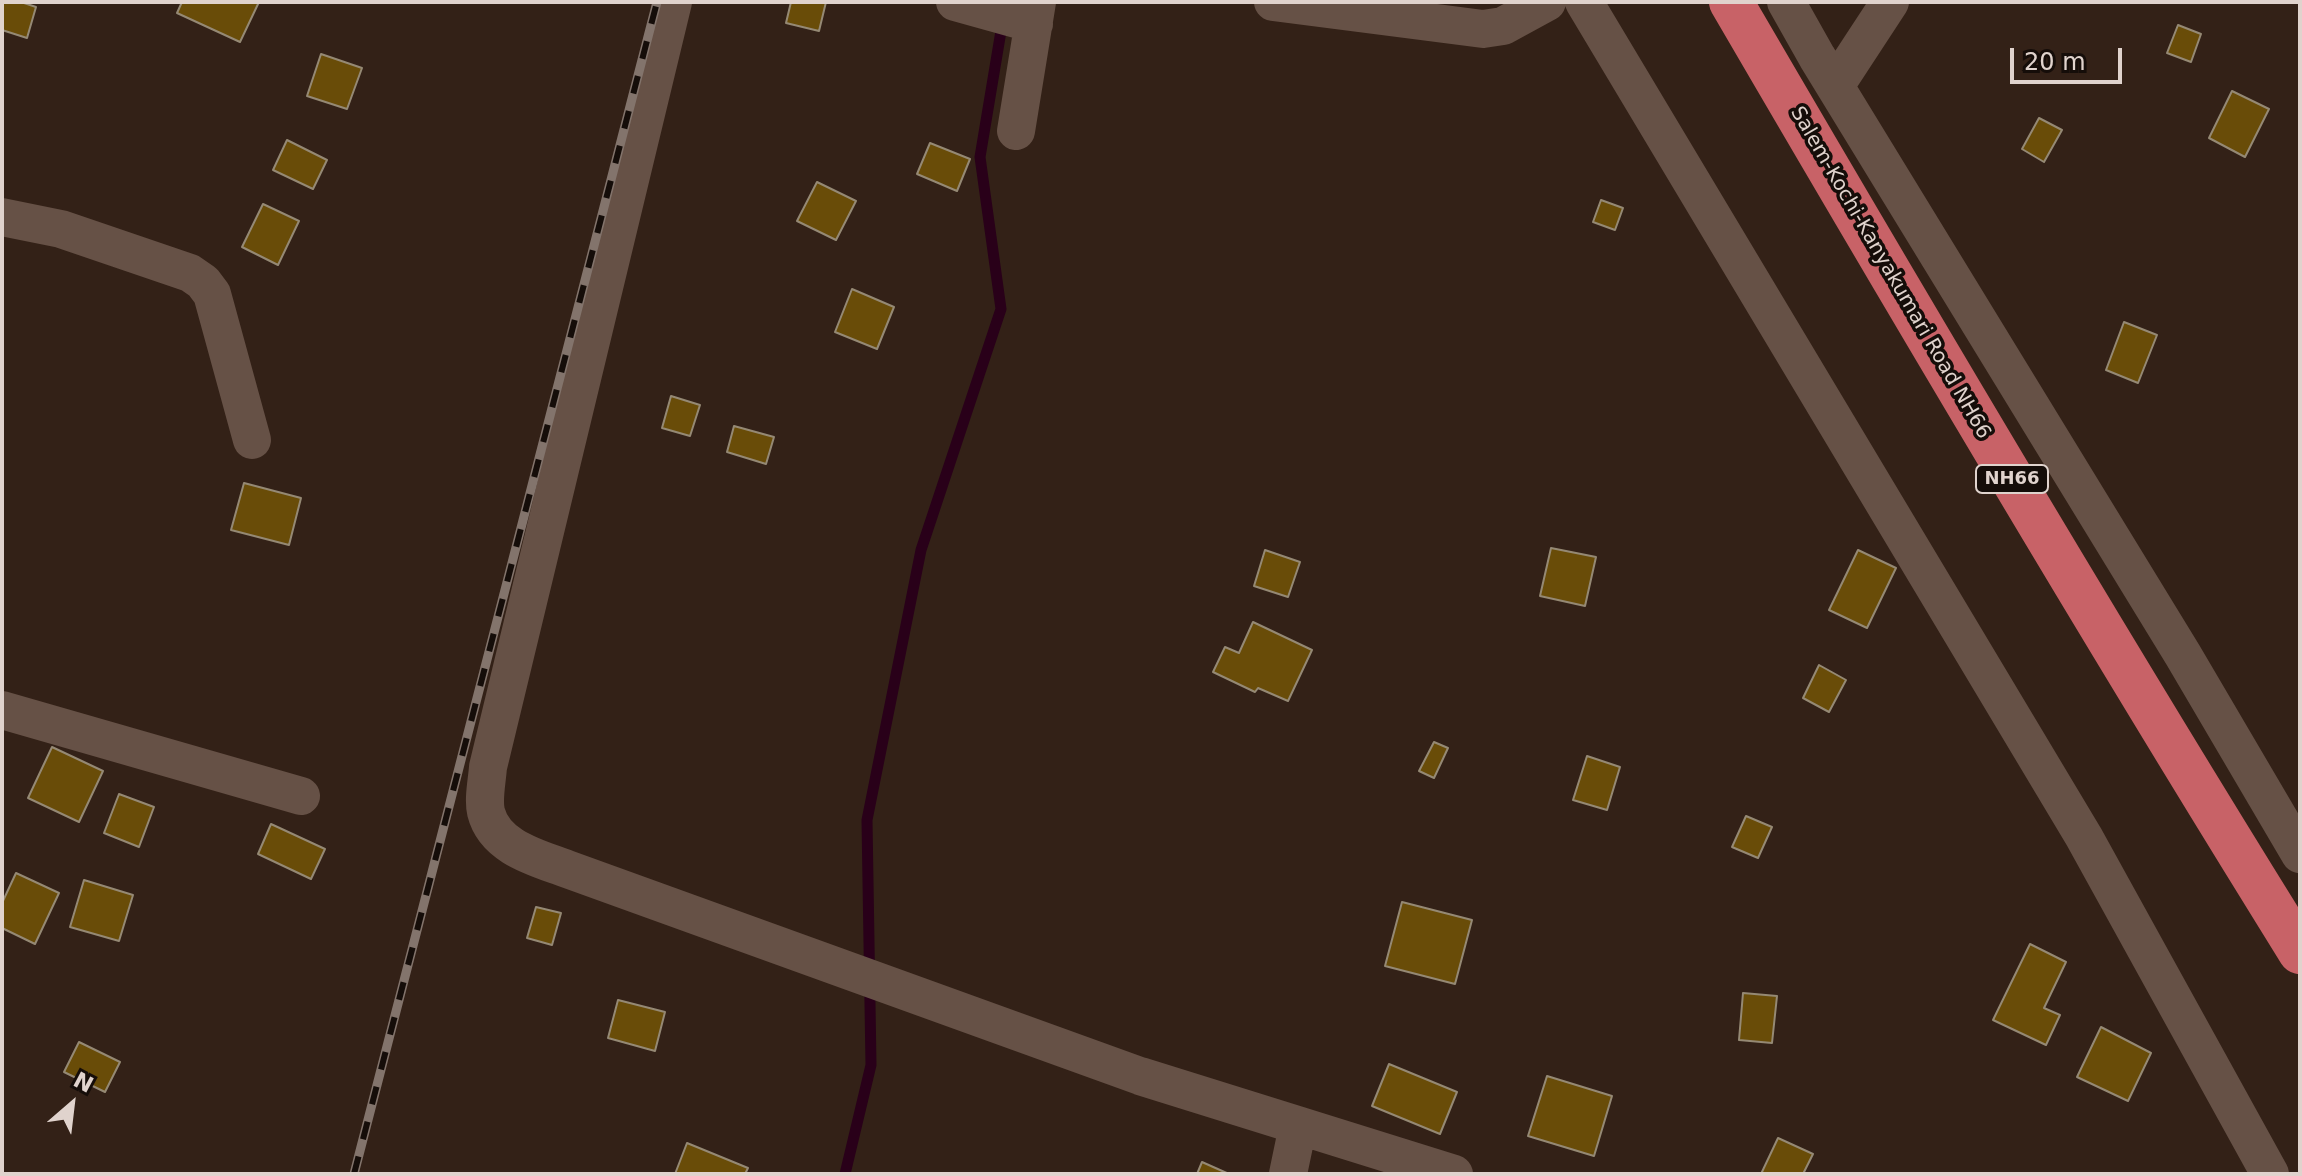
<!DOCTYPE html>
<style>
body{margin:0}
#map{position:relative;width:2302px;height:1176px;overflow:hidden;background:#332117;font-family:"DejaVu Sans",sans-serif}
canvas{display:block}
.frame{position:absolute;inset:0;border:4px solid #e0d3cd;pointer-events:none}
.north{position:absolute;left:32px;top:1064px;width:80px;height:80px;-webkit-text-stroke:6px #150d09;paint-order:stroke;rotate:28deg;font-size:22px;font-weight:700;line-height:32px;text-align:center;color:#e0d3cd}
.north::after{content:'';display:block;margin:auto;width:28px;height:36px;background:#e0d3cd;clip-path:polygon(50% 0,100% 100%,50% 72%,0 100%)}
.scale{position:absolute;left:2010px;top:48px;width:112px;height:36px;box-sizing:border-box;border:4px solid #e0d3cd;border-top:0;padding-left:10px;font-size:24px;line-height:28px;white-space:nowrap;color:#e0d3cd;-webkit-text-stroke:6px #150d09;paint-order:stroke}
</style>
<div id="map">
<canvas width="2302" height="1176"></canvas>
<div class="frame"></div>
<div class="north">N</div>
<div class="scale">20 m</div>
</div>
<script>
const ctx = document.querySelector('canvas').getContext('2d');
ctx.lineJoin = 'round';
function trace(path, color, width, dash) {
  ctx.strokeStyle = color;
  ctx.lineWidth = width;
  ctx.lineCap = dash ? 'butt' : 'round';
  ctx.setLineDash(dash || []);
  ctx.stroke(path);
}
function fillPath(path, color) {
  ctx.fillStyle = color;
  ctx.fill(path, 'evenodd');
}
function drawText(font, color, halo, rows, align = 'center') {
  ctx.font = font + ' "DejaVu Sans",sans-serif';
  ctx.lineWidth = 7;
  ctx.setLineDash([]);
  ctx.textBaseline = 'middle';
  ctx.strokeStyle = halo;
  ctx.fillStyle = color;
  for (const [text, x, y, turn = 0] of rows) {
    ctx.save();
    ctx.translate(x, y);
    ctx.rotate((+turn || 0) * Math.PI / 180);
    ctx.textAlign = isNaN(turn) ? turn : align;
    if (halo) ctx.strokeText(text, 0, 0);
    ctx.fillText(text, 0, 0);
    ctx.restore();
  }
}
const stream = new Path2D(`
 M845,1174L871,1065L867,820L921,550L1001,309L980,157L1003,19`);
const building = new Path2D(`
 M2,2H21L36,7L27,38L2,30Z
 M182,2H259L240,42L177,13Z
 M791,2H826L819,31L786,23Z
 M2178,25L2201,34L2191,62L2167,53Z
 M321,54L362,68L347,109L307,96Z
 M2232,91L2269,109L2245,157L2209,138Z
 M2039,118L2062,130L2044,162L2022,149Z
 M287,140L327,160L313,189L273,170Z
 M930,143L970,159L957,191L917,174Z
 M817,182L856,201L836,240L797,221Z
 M1601,200L1623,208L1615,230L1593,222Z
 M263,204L299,221L278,265L242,247Z
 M852,289L894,307L877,349L835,332Z
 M2124,322L2157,335L2138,383L2106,370Z
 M671,396L700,405L690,436L662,428Z
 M734,426L774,437L766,464L727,452Z
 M244,483L301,498L289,545L231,530Z
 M1551,548L1596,557L1585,606L1540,596Z
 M1265,550L1300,562L1288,597L1254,586Z
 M1858,550L1896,568L1867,628L1829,610Z
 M1253,622L1312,650L1288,701L1258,688L1255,692L1213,672L1225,647L1239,653Z
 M1819,665L1846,680L1829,712L1803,698Z
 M1434,742L1448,748L1434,778L1419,771Z
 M52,747L103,771L79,822L28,798Z
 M1587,756L1620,767L1607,810L1573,800Z
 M119,794L154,807L139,847L104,833Z
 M1746,816L1772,827L1758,858L1732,847Z
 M271,824L325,849L311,879L258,854Z
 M16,873L59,893L35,944L2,928V903Z
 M84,880L133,895L119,941L70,927Z
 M1402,902L1472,920L1455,984L1385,966Z
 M536,907L561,913L552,945L527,938Z
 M2030,944L2066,962L2044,1008L2060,1015L2046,1045L1993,1020Z
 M1743,993L1777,996L1772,1043L1739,1040Z
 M618,1000L665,1012L655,1051L608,1038Z
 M2101,1027L2151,1053L2128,1101L2077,1077Z
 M79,1042L120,1062L105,1092L64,1072Z
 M1389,1064L1457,1092L1440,1134L1372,1106Z
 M1547,1076L1612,1096L1594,1156L1528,1136Z
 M1778,1138L1813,1154L1803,1174H1761Z
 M687,1143L748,1168L745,1174H675Z
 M1202,1162L1229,1174H1197Z`);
const minor = new Path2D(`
 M673,2L488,767C487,781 483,799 486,812C495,848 538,858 567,869L1140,1076L1454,1174
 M955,2L1034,24
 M1273,2L1483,29L1503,26L1547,2
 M1584,2L2084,837L2270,1174
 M1786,2L1817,57L2183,655L2300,854
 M1835,86L1890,2
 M1016,131L1037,2
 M2,217L61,229L190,273L203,282L212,294L252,440
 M2,710L301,796
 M1288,1174L1298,1126`);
const highway = new Path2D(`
 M1731,2C1917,321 2105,639 2300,952`);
const rail = new Path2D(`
 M354,1174L657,2`);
const shields = [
 [2012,479,72]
];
const shieldNames = [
 ["NH66",2012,479]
];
const streetNames = [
 ["Salem-Kochi-Kanyakumari Road NH66",1890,273,60]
];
trace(stream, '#290019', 11);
fillPath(building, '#694c08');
trace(building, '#958974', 2);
trace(minor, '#665146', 38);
trace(highway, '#c86267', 44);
trace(rail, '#83746c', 9);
trace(rail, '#150d09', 6, [18]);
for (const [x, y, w] of shields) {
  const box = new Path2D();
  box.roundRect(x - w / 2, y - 14, w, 28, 6);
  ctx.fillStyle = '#150d09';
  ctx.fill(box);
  trace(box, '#e0d3cd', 2);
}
drawText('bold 18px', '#e0d3cd', null, shieldNames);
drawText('20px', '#e0d3cd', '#150d09', streetNames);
</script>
